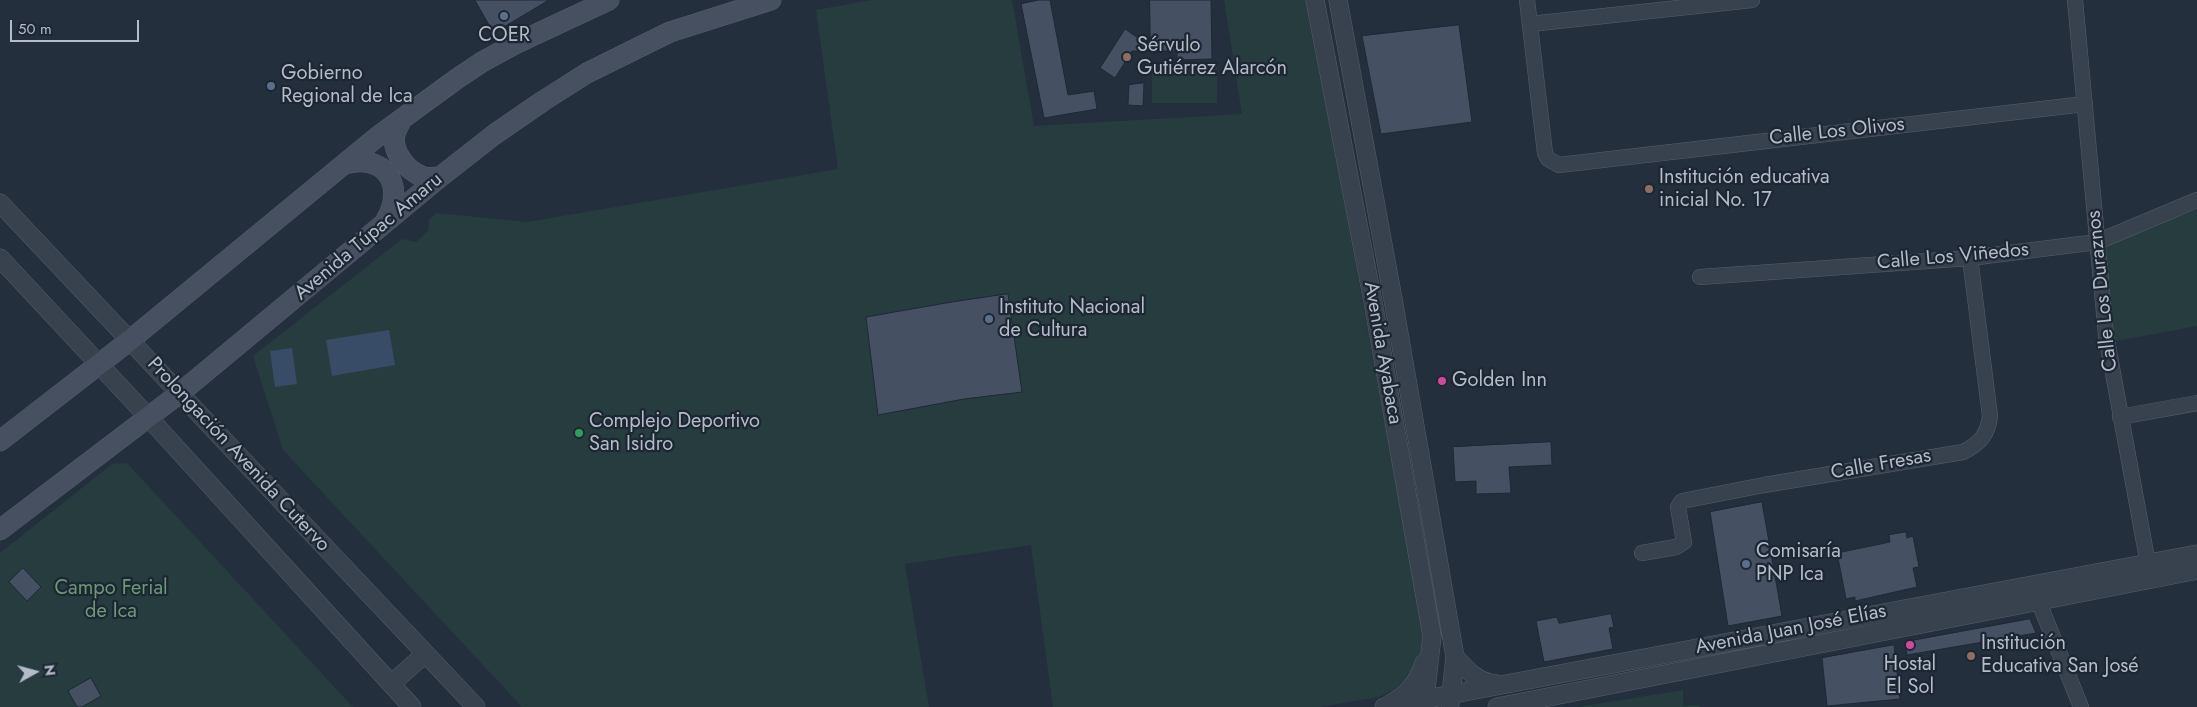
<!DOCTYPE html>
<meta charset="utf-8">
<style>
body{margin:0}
#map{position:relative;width:2197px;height:707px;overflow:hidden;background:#242f3e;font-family:Jost,sans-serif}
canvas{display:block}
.north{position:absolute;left:10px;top:647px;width:50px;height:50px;-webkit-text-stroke:4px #1d2633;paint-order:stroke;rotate:83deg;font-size:14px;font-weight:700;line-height:20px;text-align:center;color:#b4bcc9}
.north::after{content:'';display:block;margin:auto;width:18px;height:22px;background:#b4bcc9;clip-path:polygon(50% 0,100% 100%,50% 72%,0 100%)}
.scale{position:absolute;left:10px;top:20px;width:129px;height:22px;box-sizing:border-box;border:2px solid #b4bcc9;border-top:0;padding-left:6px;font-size:15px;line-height:18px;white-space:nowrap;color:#b4bcc9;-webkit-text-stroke:4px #1d2633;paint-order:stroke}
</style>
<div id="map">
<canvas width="2197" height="707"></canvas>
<div class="north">N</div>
<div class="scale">50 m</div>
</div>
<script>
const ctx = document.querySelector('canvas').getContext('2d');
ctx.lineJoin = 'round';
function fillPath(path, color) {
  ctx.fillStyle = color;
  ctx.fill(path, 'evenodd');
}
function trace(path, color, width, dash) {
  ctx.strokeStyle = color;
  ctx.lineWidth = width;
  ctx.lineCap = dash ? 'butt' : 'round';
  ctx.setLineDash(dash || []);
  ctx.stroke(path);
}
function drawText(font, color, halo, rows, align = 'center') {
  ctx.font = font + ' Jost,sans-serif';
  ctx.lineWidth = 4.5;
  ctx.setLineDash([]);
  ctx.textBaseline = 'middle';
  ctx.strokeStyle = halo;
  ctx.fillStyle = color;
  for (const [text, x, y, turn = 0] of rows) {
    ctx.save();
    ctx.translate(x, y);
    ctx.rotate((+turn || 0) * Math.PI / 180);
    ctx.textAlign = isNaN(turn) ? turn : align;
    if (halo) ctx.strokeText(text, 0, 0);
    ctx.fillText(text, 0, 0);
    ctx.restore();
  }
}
const green = new Path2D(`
 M872,0H1012L1034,126L1242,114L1224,0H1307L1425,641L1420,659L1409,678L1395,689L1379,697L1320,707H1053L1031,545L905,564L929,707H522L283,450L253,356L402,239L416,242L428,231L429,219L437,213L527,222L838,169L816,10Z
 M1152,63H1217V103H1152Z
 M2197,210V326L2112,342L2098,245Z
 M127,463L353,707H0V553L112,464Z
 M1683,690V706L1699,705L1700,707H1578Z`);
const water = new Path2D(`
 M389,330L395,365L332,376L326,340Z
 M292,348L297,384L275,387L270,351Z`);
const building = new Path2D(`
 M475,0H549L494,33Z
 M1039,0H1050L1068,95L1094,91L1097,109L1044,118L1021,4Z
 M1150,0H1211L1212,59L1177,60V51H1132L1115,78L1100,68L1125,29L1150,46Z
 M1459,25L1472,122L1381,134L1362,36Z
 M1144,83L1143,106L1128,105L1129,85Z
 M1008,294L1022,392L964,399L878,415L866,317L952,302Z
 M1551,442L1552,465L1509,467L1511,493L1476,494V481L1455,482L1453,447Z
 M1762,502L1782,616L1728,626L1710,512Z
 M1906,532L1907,538L1913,536L1919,567L1913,568L1917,587L1855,601V597L1846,599L1837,553L1890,542L1889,535Z
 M23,568L41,587L27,601L9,582Z
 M1611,614L1614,627L1609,628L1613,649L1544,662L1536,621L1557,617L1559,623Z
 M2030,619L2036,633L1907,655L1905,642Z
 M1894,645L1900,699L1827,706L1822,658Z
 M91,678L101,696L82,707H77L68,691Z`);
const minor = new Path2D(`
 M1527,0L1545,153L1548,159L1559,165L2085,104
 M2075,0L2106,335L2150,575
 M1530,24L1752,0
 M1700,277L1970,258L2097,242L2197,200
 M2120,417L2197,403
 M1642,553L1676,547L1684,542L1678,507L1682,501L1764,485L1963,452C1980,444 1988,434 1990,416L1970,258
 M2034,590L2081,707`);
const tertiary = new Path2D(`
 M1315,0L1373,302L1432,636L1424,707
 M1338,0L1393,299L1455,657L1450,704
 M0,203L476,707
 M0,258L149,418L412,707
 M1455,657C1467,670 1478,683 1497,684
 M391,684L425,654
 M1391,703C1408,695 1419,680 1424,663
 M1384,707L2197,554
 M1497,707L2197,570`);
const secondary = new Path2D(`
 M401,120C400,124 396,130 395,134C391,152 408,172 424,177C429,178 435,177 440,177
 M345,164C385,153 406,185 386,220
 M0,441L129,341L377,137L458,78L482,62L515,44L609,0
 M0,530L180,393L440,177L495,134L543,101L587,73L670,32L771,0`);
const markers = [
 [504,16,5,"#5c6f8a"],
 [1127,57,5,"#8d6e63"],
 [271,86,5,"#5c6f8a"],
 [1649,189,5,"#8d6e63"],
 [989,319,5,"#5c6f8a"],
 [1442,381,5,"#d1479c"],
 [579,433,5,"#2e9e5b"],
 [1746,564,5,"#5c6f8a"],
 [1910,645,5,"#d1479c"],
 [1971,656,5,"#8d6e63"]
];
const poiNames = [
 ["COER",504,36,"center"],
 ["Sérvulo",1137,46],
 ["Gutiérrez Alarcón",1137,69],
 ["Gobierno",281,74],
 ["Regional de Ica",281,97],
 ["Institución educativa",1659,178],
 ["inicial No. 17",1659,201],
 ["Instituto Nacional",999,308],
 ["de Cultura",999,331],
 ["Golden Inn",1452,381],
 ["Complejo Deportivo",589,422],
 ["San Isidro",589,445],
 ["Comisaría",1756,552],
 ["PNP Ica",1756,575],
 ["Institución",1981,644],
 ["Educativa San José",1981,667],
 ["Hostal",1910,665,"center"],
 ["El Sol",1910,688,"center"]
];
const streetNames = [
 ["Calle Los Olivos",1837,132,-6],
 ["Avenida Túpac Amaru",369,237,-40],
 ["Calle Los Viñedos",1953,257,-5],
 ["Calle Los Duraznos",2103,291,-96],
 ["Avenida Ayabaca",1382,353,80],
 ["Prolongación Avenida Cutervo",238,455,47],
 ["Calle Fresas",1881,465,-10],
 ["Avenida Juan José Elías",1791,630,-11]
];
const parkNames = [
 ["Campo Ferial",111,589],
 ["de Ica",111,612]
];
fillPath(green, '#263c3f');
fillPath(water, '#394c67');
fillPath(building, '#455162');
trace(building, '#1f2835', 1);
trace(minor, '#565f6c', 16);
trace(tertiary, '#565f6c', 19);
trace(secondary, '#565f6c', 21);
trace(minor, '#38414e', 15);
trace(tertiary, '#38414e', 18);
trace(secondary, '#465061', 20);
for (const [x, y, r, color] of markers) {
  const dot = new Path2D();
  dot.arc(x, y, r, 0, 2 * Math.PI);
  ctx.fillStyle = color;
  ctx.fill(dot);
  trace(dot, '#1d2633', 2);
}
drawText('20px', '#b4bcc9', '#1d2633', poiNames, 'left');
drawText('20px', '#b4bcc9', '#1d2633', streetNames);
drawText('20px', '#6b9a76', '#1d2633', parkNames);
</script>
